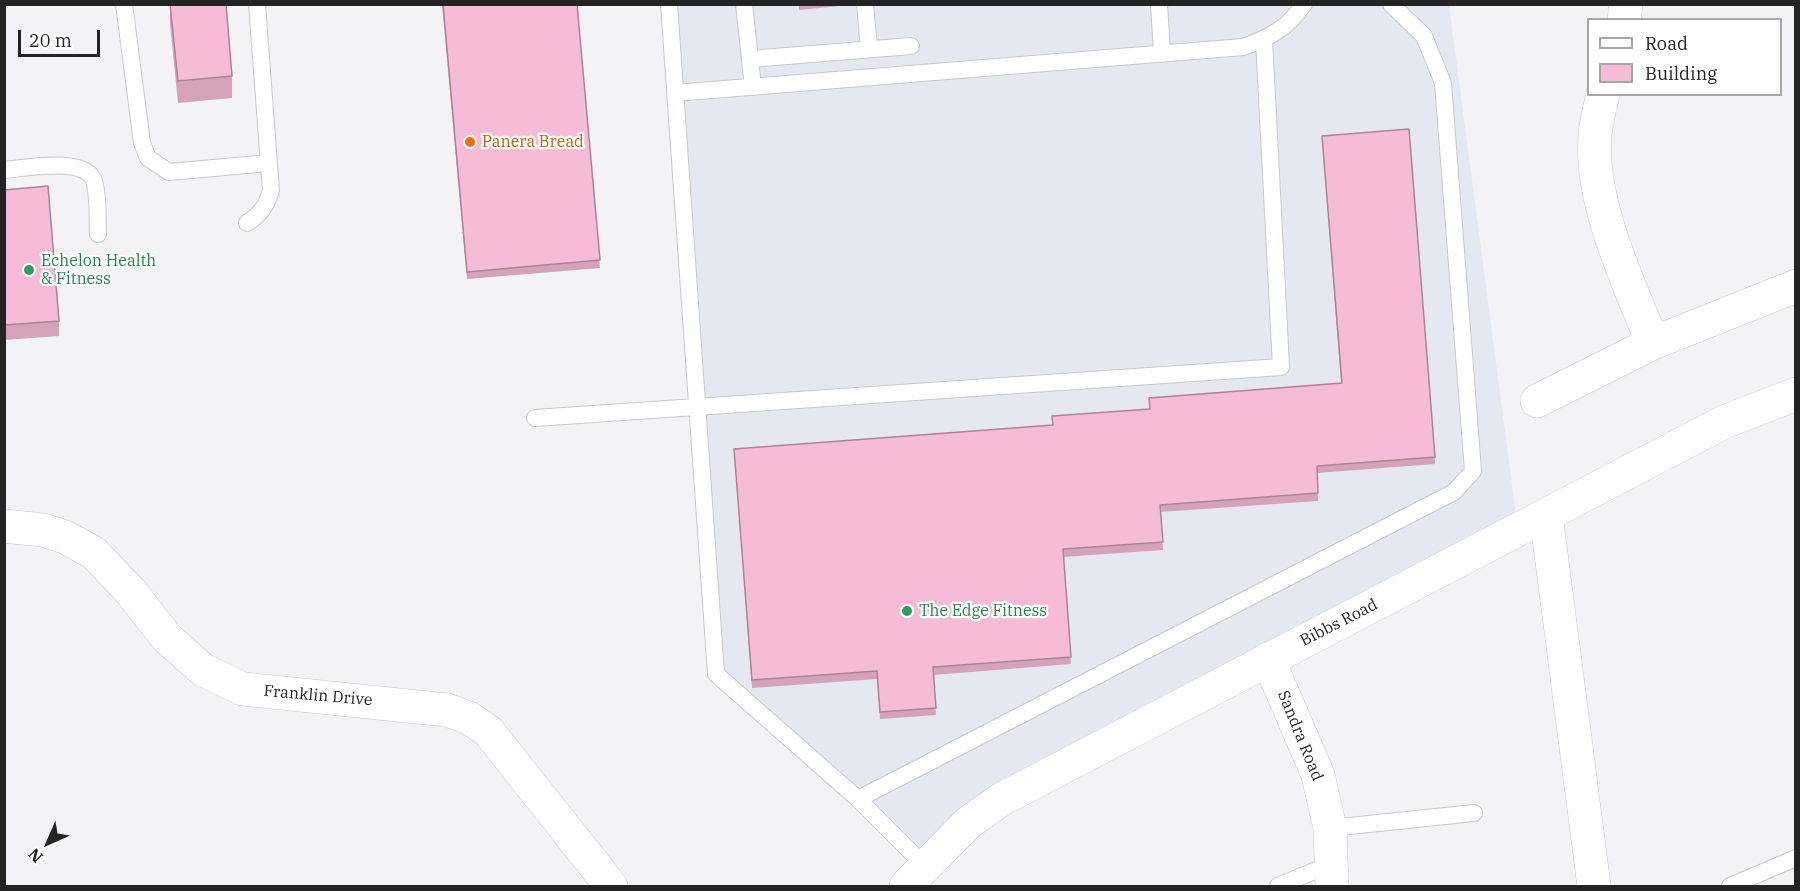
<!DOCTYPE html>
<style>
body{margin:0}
#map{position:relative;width:1800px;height:891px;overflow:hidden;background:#f3f3f5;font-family:"IBM Plex Serif",serif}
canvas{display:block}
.frame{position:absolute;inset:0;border:6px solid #242424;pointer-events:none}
.legend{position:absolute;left:1587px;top:18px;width:195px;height:78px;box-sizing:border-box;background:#fff;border:2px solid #a7a7a7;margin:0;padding:8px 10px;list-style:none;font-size:18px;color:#242424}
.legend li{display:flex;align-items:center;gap:12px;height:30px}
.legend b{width:30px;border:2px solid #a7a7a7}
.north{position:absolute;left:18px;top:813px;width:60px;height:60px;-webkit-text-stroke:4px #fff;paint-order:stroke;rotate:225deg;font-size:16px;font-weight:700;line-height:24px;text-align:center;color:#242424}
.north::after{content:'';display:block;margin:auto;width:21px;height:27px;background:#242424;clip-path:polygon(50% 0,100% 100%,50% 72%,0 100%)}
.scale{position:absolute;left:18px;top:30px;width:82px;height:27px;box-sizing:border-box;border:3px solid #242424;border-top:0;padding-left:8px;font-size:18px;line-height:21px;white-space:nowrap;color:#242424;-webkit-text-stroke:4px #fff;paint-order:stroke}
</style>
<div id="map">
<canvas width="1800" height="891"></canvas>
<div class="frame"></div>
<ul class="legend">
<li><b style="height:8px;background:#fff"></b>Road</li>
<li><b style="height:16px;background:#f6bcd7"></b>Building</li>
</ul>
<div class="north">N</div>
<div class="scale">20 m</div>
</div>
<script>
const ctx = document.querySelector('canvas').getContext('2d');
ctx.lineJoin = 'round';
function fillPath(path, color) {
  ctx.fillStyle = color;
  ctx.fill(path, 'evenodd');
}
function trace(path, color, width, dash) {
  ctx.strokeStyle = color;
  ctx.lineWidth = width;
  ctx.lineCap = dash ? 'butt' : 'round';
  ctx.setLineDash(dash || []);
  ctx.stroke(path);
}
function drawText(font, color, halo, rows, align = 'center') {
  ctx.font = font + ' "IBM Plex Serif",serif';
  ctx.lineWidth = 4.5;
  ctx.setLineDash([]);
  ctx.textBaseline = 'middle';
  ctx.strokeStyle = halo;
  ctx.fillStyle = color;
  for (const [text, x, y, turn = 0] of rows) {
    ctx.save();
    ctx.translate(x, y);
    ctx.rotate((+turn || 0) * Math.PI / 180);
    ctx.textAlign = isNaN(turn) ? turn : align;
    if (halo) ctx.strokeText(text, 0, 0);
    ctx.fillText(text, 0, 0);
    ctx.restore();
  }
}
const built = new Path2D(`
 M669,5H1449L1518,530L1002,799L925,866L716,674Z`);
const service = new Path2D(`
 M124,4L142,143L148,158L169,172L269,163
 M669,4L716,674L858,799L925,866
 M744,4L753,87
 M865,4L869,48
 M1159,4L1162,53
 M750,59L911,46
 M675,93L1243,47C1269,38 1288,28 1304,4
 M4,170C25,168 85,156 94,181C99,196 97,218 98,234
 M247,223C261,214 266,206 271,191L257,4
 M535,418L1281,367L1264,39
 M858,799L1454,492L1473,471L1443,83L1424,36L1391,4
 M1330,828L1474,813
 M1278,886L1331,864
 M1730,886L1796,858`);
const minor = new Path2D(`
 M1624,20L1626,4
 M1603,94C1600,108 1596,122 1595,135C1589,200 1629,285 1653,343L1796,286
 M1537,401L1653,343
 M1546,515L1594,886
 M4,526L43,530L65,537L94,553L131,592L167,638L203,670L243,689L447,710L469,718L488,731L611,886
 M1268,659L1318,775L1330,828L1332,886
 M906,886L968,823L1002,799L1724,422L1796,394`);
const wall = new Path2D(`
 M170,4L232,76V98L178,103L170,24Z
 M442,4H577L600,268L467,279Z
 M799,4H850V5L799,10Z
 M1322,136L1435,457V464L1317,473L1318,501L1160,512L1163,550L1063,557L1071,664L933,675L936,715L880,719L877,679L752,688L734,449L1052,425V416L1150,409L1149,398L1341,383Z
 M4,190L59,321V336L4,340Z`);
const building = new Path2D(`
 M170,4H226L232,76L178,81Z
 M443,4H577L600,260L467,272Z
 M1409,129L1435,457L1317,466L1318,493L1160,505L1163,542L1063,549L1071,657L933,667L936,708L880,712L877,671L752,680L734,449L1053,425L1052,416L1150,409L1149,398L1342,383L1322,136Z
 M48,186L59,321L4,325V190Z`);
const markers = [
 [470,142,6,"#e8710a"],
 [29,270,6,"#2e9e5b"],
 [907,611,6,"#2e9e5b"]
];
const foodNames = [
 ["Panera Bread",482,142]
];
const leisureNames = [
 ["Echelon Health",41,261],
 ["& Fitness",41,279],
 ["The Edge Fitness",919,611]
];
const streetNames = [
 ["Bibbs Road",1339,623,-27],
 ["Franklin Drive",318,696,5],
 ["Sandra Road",1300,736,68]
];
fillPath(built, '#e6e8f1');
trace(service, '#c8c9ca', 18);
trace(minor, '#c8c9ca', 34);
trace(service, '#fff', 16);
trace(minor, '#fff', 33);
fillPath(wall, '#d4a2b9');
fillPath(building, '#f6bcd7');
trace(building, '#ac8496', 1.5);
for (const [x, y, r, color] of markers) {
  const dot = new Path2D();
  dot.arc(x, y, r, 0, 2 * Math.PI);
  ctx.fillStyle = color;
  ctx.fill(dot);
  trace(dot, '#fff', 2);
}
drawText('16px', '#c56008', '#fff', foodNames, 'left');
drawText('16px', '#27864d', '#fff', leisureNames, 'left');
drawText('16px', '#242424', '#fff', streetNames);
</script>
